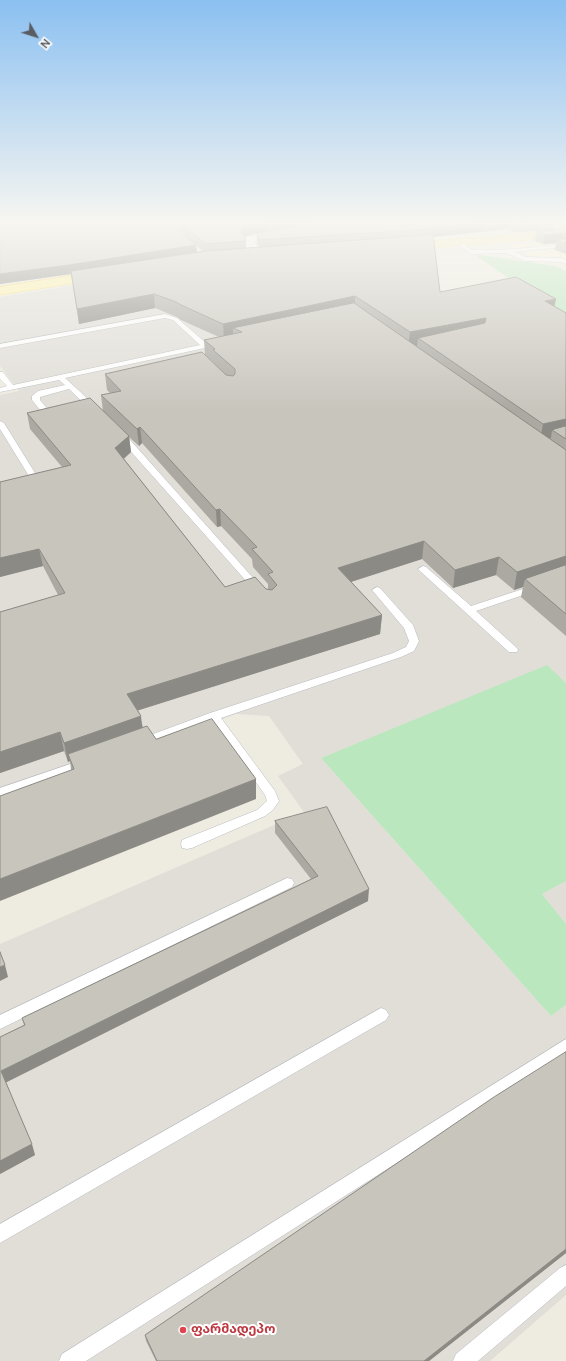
<!DOCTYPE html>
<meta charset="utf-8">
<style>
body{margin:0}
#map{position:relative;width:566px;height:1361px;overflow:hidden;background:#eeebe0;font-family:"DM Sans",sans-serif}
canvas{display:block}
.north{position:absolute;left:16px;top:16px;width:40px;height:40px;-webkit-text-stroke:3px #fff;paint-order:stroke;rotate:129deg;font-size:11px;font-weight:700;line-height:16px;text-align:center;color:#595d63}
.north::after{content:'';display:block;margin:auto;width:14px;height:18px;background:#595d63;clip-path:polygon(50% 0,100% 100%,50% 72%,0 100%)}
</style>
<div id="map">
<canvas width="566" height="1361"></canvas>
<div class="north">N</div>
</div>
<script>
const ctx = document.querySelector('canvas').getContext('2d');
ctx.lineJoin = 'round';
function fillPath(path, color) {
  ctx.fillStyle = color;
  ctx.fill(path, 'evenodd');
}
function trace(path, color, width, dash) {
  ctx.strokeStyle = color;
  ctx.lineWidth = width;
  ctx.lineCap = dash ? 'butt' : 'round';
  ctx.setLineDash(dash || []);
  ctx.stroke(path);
}
function drawText(font, color, halo, rows, align = 'center') {
  ctx.font = font + ' "DM Sans","Noto Sans Georgian",sans-serif';
  ctx.lineWidth = 4;
  ctx.setLineDash([]);
  ctx.textBaseline = 'middle';
  ctx.strokeStyle = halo;
  ctx.fillStyle = color;
  for (const [text, x, y, turn = 0] of rows) {
    ctx.save();
    ctx.translate(x, y);
    ctx.rotate((+turn || 0) * Math.PI / 180);
    ctx.textAlign = isNaN(turn) ? turn : align;
    if (halo) ctx.strokeText(text, 0, 0);
    ctx.fillText(text, 0, 0);
    ctx.restore();
  }
}
const commercial = new Path2D(`
 M566,241V258L559,256H531L509,245Z`);
const industrial = new Path2D(`
 M170,270L238,327L517,284L566,313V683L547,666L321,758L551,1016L566,1005V1295L490,1361H0V944L304,812L278,776L303,764L269,716L236,714L0,800V395L19,391L0,366V297Z
 M566,881V924L542,894Z`);
const green = new Path2D(`
 M474,254L555,266L566,271V313L517,284Z
 M547,665L566,683V881L542,894L566,924V1005L551,1016L321,758Z`);
const service = new Path2D(`
 M551,220H557L561,235L556,234Z
 M456,241C464,240 467,250 475,250C505,251 536,247 566,243V247L515,252L526,257L561,258L566,260V264L560,262L525,261L506,253L471,254L456,243Z
 M165,314L177,318L206,343L218,341L221,343L205,348L65,378L99,409L95,411H92L69,389L40,397V400L56,419L52,421H49L32,400V396L38,391L65,385L59,380L0,392V388L7,386L0,379V372H3L13,385L200,345L173,320L165,318L0,348V344Z
 M0,421L4,423L40,481L39,483L36,484L32,481L0,429Z
 M117,432H123L262,588L264,590L262,592H256L117,436Z
 M423,566L426,567L471,606L532,586H538L540,588L538,590L476,611L517,648L518,650L517,652H509L420,571L418,569Z
 M377,587L380,588L413,625L419,641L414,651L401,657L221,718L275,791L279,801L273,810L265,816L192,848L187,849L182,848L181,844L182,840L257,810L267,801L265,795L212,721L141,747L137,746L135,743L137,740L210,713L393,653L406,647L409,641L404,628L372,590Z
 M85,759L89,760L91,763L89,766L0,798V788Z
 M287,878L292,879L294,883L292,887L0,1029V1015Z
 M381,1008L386,1010L389,1015L386,1020L0,1243V1224Z
 M566,1039V1055L86,1361H59L62,1354Z
 M566,1265V1286L478,1361H453L456,1354L560,1268Z`);
const minor = new Path2D(`
 M286,230L290,231L292,233L290,235L255,241L260,256L258,258H250L243,239L245,237Z`);
const primary = new Path2D(`
 M566,231V237L404,249L400,248L398,246L400,244L404,243Z
 M101,271L105,272L107,275L105,278L0,295V287Z`);
const wall = new Path2D(`
 M0,220H337L325,222L344,220H554L553,230L561,229L558,220H566V254L555,250L556,243L543,244L535,241L536,231L516,233L508,229L434,237L440,292L554,306L566,313V636L521,597L523,587L514,590L496,575L453,588L422,559L351,582L382,615L380,634L138,710L143,727L156,739L256,779V799L71,770L70,761L68,762L64,751L0,773V612L58,595L43,566L0,577V482L62,467L30,429L27,413L103,411L101,395L110,393L107,390L105,374L214,363L205,355L204,340L219,337L181,320L177,317L155,308L79,324L71,274L0,284ZM179,225V230L174,226ZM257,233V242L259,247L246,248V241L244,237L249,235ZM196,245L203,251L197,252ZM129,437L139,446L142,443L217,527L221,526L252,559L253,567L268,584V589L225,587L124,459L131,452Z
 M275,821L368,901L6,1082L35,1155L0,1174V1037L24,1025L22,1018L311,879L275,833Z
 M566,1052V1253L429,1361H156L146,1341L145,1335Z`);
const shadedWall = new Path2D(`
 M12,220H17L18,223L12,224Z
 M167,220H201L179,221V225L168,227Z
 M276,220H337L319,223L249,235L242,238L241,229L249,225Z
 M502,220H509L508,229L431,237L432,228Z
 M566,233V242L557,240L556,243L543,244L545,235Z
 M196,245L197,255L71,274L0,284V274Z
 M154,294L155,308L79,324L77,309Z
 M355,296V311L242,332L233,328V337L224,339L223,324Z
 M556,299L553,313L545,301Z
 M486,318L484,333L418,338L417,346L408,347L410,332Z
 M566,419V434L552,430L551,438L540,440L543,424Z
 M140,427L142,443L139,446L137,429Z
 M129,436L131,452L117,464L115,448Z
 M220,509L221,526L217,527L216,510Z
 M424,541L422,559L338,586V568Z
 M39,549L43,566L0,577V558Z
 M566,556V573L525,579L523,587L514,590L517,572Z
 M499,557L496,575L453,588L455,570Z
 M382,615L380,634L130,713L127,694Z
 M141,716L143,735L68,754L70,761L68,762L64,743Z
 M60,732L64,751L0,773V752Z
 M256,779V799L0,901V879Z
 M369,889L368,901L5,1083L1,1071Z
 M5,965L8,977L0,981V967Z
 M32,1144L35,1155L0,1174V1161Z
 M566,1249V1253L429,1361H424Z`);
const building = new Path2D(`
 M0,220H7L14,225L18,222L17,220H168L196,245L69,265L0,274Z
 M276,220L249,225L241,229L246,241L205,244L179,221Z
 M344,220H502L432,228V229L259,240L257,233L319,222Z
 M511,220H554L555,221L518,223Z
 M566,229V233L545,235L536,231Z
 M433,235L440,292L516,277L556,299L545,301L566,313V419L543,424L418,338L485,323L486,318L410,332L355,296L223,324L181,305L176,302L154,294L77,309L71,271L206,251Z
 M566,239V244L557,240Z
 M354,303L566,450V556L517,572L499,557L455,570L424,541L338,568L382,615L127,694L141,716L64,743L60,732L0,752V612L65,593L39,549L0,558V482L71,465L27,413L90,398L129,436L115,448L225,587L255,577L266,589L272,590L277,585L268,574L273,572L252,549L257,547L220,509L216,510L140,427L137,429L101,395L121,391L105,374L202,352L226,375L233,376L235,374V369L213,350L215,349L204,340L242,332L233,328Z
 M566,426V439L552,430Z
 M566,565V614L525,579Z
 M212,719L256,779L0,879V796L74,769L68,754L147,726L156,739Z
 M327,807L369,889L1,1071L32,1144L0,1161V1037L25,1025L22,1018L318,876L275,821Z
 M0,952L5,965L0,967Z
 M566,1052V1249L424,1361H157L145,1335L494,1097Z`);
const markers = [
 [183,1330,4,"#e0444e"]
];
const nearHealthnames = [
 ["ფარმადეპო",191,1330]
];
fillPath(commercial, '#fff7d4');
fillPath(industrial, '#e1ded8');
fillPath(green, '#bae7bd');
trace(service, '#b8bbc1', 1);
trace(minor, '#b8bbc1', 1);
trace(primary, '#fbd24c', 1);
fillPath(service, '#fff');
fillPath(minor, '#fff');
fillPath(primary, '#fff4a4');
fillPath(wall, '#aca9a3');
fillPath(shadedWall, '#8c8a84');
fillPath(building, '#c8c5bd');
trace(building, '#8c8a84', 1);
const sky = ctx.createLinearGradient(0, 0, 0, 411);
sky.addColorStop(0, '#8bc0f1');
sky.addColorStop(0.54, '#f7f6f1');
sky.addColorStop(1, '#f7f6f100');
ctx.fillStyle = sky;
ctx.fillRect(0, 0, 566, 411);
for (const [x, y, r, color] of markers) {
  const dot = new Path2D();
  dot.arc(x, y, r, 0, 2 * Math.PI);
  ctx.fillStyle = color;
  ctx.fill(dot);
  trace(dot, '#fff', 1.5);
}
drawText('bold 13px', '#be3a42', '#fff', nearHealthnames, 'left');
</script>
